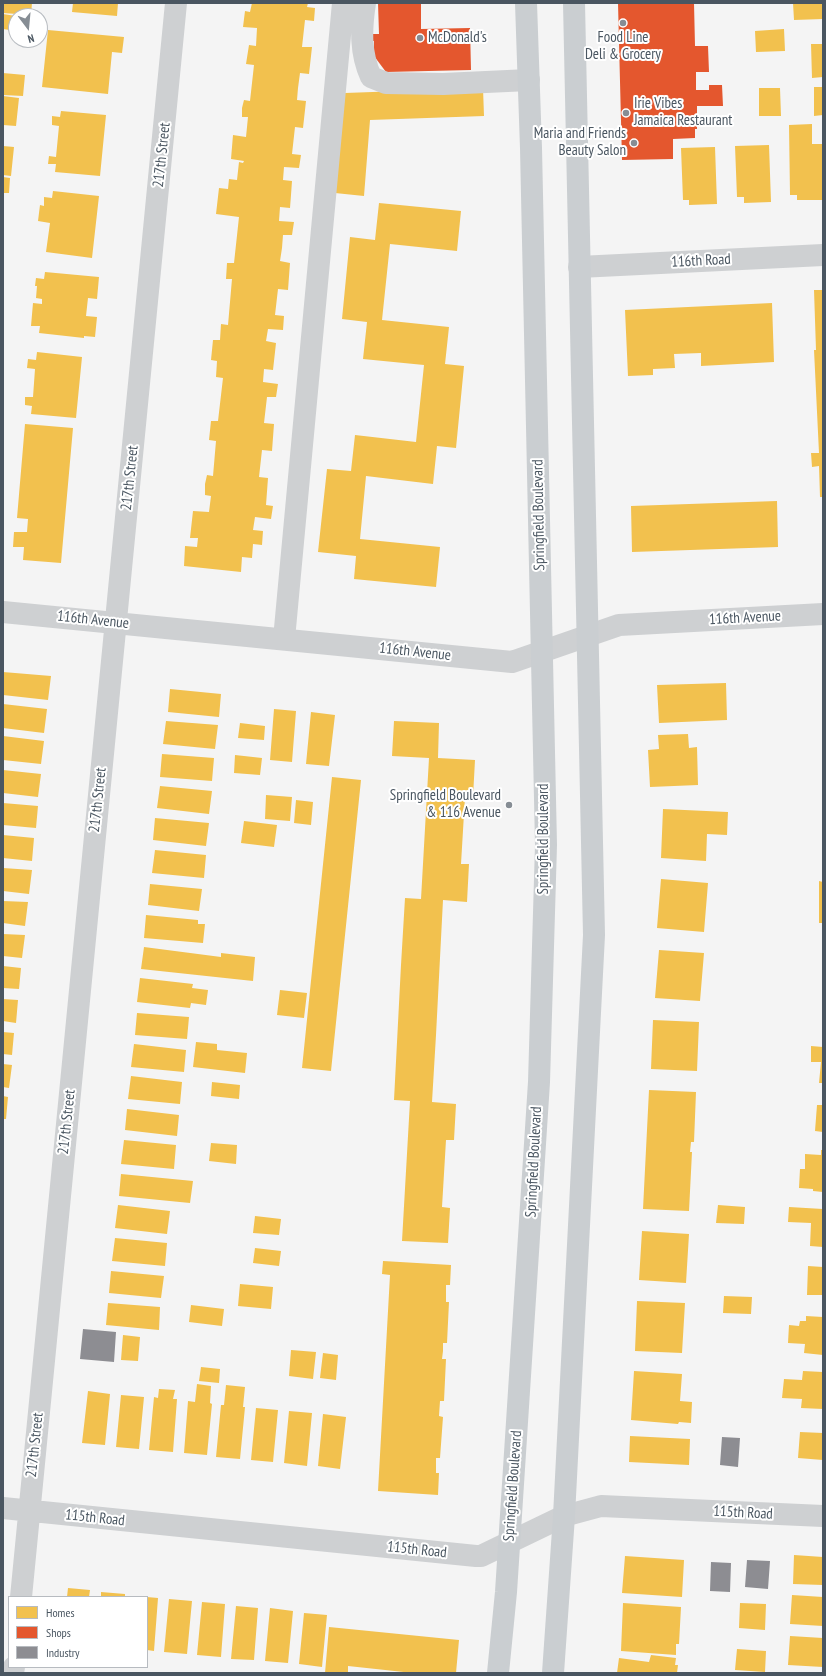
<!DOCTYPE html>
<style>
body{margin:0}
#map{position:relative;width:826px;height:1676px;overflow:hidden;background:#f4f4f4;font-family:"PT Sans Narrow",sans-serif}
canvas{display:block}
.frame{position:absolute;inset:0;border:4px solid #4a5661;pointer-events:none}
.legend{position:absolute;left:8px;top:1596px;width:140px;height:72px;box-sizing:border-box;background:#fff;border:1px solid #b7bbc0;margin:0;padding:5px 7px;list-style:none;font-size:12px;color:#4a5661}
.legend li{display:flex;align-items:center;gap:8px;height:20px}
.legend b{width:20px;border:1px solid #b7bbc0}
.north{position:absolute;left:8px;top:8px;width:40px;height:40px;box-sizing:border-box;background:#fff;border:1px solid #b7bbc0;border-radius:50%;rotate:164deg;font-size:11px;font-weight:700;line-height:16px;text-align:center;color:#4a5661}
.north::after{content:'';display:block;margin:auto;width:14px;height:18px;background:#868d94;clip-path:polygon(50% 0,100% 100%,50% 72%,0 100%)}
</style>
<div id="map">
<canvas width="826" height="1676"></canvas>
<div class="frame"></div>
<ul class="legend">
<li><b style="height:11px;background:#f2c14e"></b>Homes</li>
<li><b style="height:11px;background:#e4572e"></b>Shops</li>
<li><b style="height:11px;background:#8d8d92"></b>Industry</li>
</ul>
<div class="north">N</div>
</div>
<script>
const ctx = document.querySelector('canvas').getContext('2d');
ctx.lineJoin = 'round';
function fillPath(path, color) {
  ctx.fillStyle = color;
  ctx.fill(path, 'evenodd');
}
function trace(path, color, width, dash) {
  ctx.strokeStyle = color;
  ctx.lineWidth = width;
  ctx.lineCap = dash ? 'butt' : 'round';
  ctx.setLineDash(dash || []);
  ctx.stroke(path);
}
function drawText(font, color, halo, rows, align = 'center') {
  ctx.font = font + ' "PT Sans Narrow",sans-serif';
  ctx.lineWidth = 4;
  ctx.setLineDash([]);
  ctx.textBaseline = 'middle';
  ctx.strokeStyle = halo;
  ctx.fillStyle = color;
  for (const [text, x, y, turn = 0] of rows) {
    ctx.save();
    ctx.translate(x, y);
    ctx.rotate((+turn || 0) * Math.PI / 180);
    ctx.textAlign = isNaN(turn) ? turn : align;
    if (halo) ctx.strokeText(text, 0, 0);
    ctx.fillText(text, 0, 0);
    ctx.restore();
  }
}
const homes = new Path2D(`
 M3,3H32L31,15L3,13Z
 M73,3H118L117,16L72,12Z
 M252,3H308L307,7L315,8L314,21L305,20L302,47H312L309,74L300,73L298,88L297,100L306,101L303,128L295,127L292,154L301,155L299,168L284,167L283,180L292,181L291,195L290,208L280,207L279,221L294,222L292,235H283L282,248L280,261L290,263L288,290L278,289L275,315L284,316L283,330L268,329L266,341L276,343L273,370L264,369L263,382L278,384L276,397H267L264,423L274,424L272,451L262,450L259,477L268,478L266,505L273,506L271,519L255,517L253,530L263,531L262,545L253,544L252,558L242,557L241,572L184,566L185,546L197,547L198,538H190L193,511L209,512L211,496L205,495V484L207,475L213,476L216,441L209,440L211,421H218L223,378L216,377L217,361L211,360L213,340H220L221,324L228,325L232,279H226L227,263H234L239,217L216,214L219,188L228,189L229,179L237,180L239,162L243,163L244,161L231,159L233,135L246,137L248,117H242V108L244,100L250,101L254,65L246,64L249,45L256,46L257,28L243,27L245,11L250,12Z
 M793,3H823V19L794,20Z
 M3,14L16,16V31L3,29Z
 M784,29L785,51L756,52L755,31Z
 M48,30L124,37L122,53L112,52L108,94L42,87Z
 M811,44H823V77L812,78Z
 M3,73L25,75L23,96L3,95Z
 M814,87H823V115L814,116Z
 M483,88L484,116L370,120L364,196L335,193L345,93Z
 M759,88H780L781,116H759Z
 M3,96L19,98L16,126L3,125Z
 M61,111L106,115L100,176L55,172L56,164H48L49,156L56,157L59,126L52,125V116L60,117Z
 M812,124V144H823V200H797V195H790L789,125Z
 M769,145L771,202L744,203V197H737L735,146Z
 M3,146L14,147L11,176L3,175Z
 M715,147L717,204L689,205V200H683L681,148Z
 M3,177L10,178L9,193H3Z
 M53,191L99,196L92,258L46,252L50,223L38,221L40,205L44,206V197L52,198Z
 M379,203L461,211L457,251L390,244L382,320L449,327L445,364L464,366L456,448L437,446L433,484L366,476L360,539L440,547L436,587L354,579L356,556L318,552L327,469L351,471L355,435L416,442L424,365L363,359L367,322L342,319L350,237L375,240Z
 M45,272L99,277L97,299L88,298L86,316L97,317L95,337L84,336V338L39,333L40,326H31L33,303L42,304V299L36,298L37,286H35L36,278L44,279Z
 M814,290H823V497H820L819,466L812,467L811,453H819L814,350H816Z
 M772,303L774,362L701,366V353L674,354L675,368L653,369V375L628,376L625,310Z
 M37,352L82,357L76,418L31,414L32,406L25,405V397H33L35,369L27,368L28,359L36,360Z
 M25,424L73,428L61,563L23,560L24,547H13L14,532H27L28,519L17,518Z
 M777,501L778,547L632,552L631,506Z
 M3,672L51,676L48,700L3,695Z
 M726,683L727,720L659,723L657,685Z
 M170,689L221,694L219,717L168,712Z
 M3,704L47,709L44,733L3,728Z
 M274,709L296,711L292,762L270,760Z
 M311,712L335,715L329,766L306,764Z
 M166,721L218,725L215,749L163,744Z
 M394,721L439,723L438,758L475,760L473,797H465L461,864H469L467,902L443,900L436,1035L432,1102L456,1104L454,1140H446L442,1207L450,1208L448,1243L402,1241L410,1101L394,1100L401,965L405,898L421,899L429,758L392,756Z
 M240,723L265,726L264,740L238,738Z
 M688,734L689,748L697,747L698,785L650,787L648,750L659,749L658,735Z
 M3,736L44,741L41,764L3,760Z
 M162,754L214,758L212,781L160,777Z
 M235,755L262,758L260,775L234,773Z
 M3,770L41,774L38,797L3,793Z
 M332,777L361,780L331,1071L302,1068Z
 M160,786L212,791L209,814L157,808Z
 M266,795L292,797L290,821L265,819Z
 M296,800L313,802L311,825L294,823Z
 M3,803L38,806L36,828L3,825Z
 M663,809L728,812L727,835L707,834L706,861L661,858Z
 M155,818L209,823L206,846L153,840Z
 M244,821L277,825L274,847L241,843Z
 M3,835L34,838L32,861L3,858Z
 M155,850L206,855L204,878L152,873Z
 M3,868L32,870L29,894L3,891Z
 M661,879L708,883L704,932L657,928Z
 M819,881L823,882V923H819Z
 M150,884L202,889L199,911L148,905Z
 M3,901L28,902L25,926L3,923Z
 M146,915L198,920V924H205L203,943L144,938Z
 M3,934L25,935L22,958L3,956Z
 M144,947L221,957V953L255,957L253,981L141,969Z
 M659,950L704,953L700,1001L655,998Z
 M3,966L21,968L19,989L3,988Z
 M140,978L193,984L192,988L208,990L206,1005L191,1003L190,1008L137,1002Z
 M280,990L307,993L304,1018L277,1015Z
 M3,999L18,1000L16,1023L3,1021Z
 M137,1013L189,1017L187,1039L135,1035Z
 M653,1020L699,1022L697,1071L651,1069Z
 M3,1032L14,1033L12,1055L3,1054Z
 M196,1042L217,1044V1050L247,1053L245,1073L193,1067Z
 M134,1044L186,1050L184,1072L131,1067Z
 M811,1046L823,1047V1083H819L821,1062H811Z
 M3,1064L12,1065L9,1088L3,1087Z
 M131,1076L182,1082L180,1104L128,1099Z
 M212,1082L240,1085L239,1099L211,1096Z
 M649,1090L696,1092L694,1142H691L690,1152H692L689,1211L643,1209Z
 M3,1096L8,1097L6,1119H3Z
 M817,1105H823V1132L815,1131Z
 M127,1109L179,1115L177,1136L125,1130Z
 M124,1140L176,1145L174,1169L121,1164Z
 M211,1143L237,1145L236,1164L209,1161Z
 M821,1150H823V1192L813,1191V1189L799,1188L800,1169H805V1154L821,1155Z
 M121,1174L193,1181L190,1203L119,1196Z
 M118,1205L170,1211L167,1234L115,1228Z
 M718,1205L745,1207L744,1224L716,1223Z
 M789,1207L823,1209V1247L810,1246L811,1223L788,1222Z
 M255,1216L281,1219L279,1235L253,1233Z
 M642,1231L689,1234L686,1283L639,1280Z
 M115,1238L167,1243L165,1266L112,1261Z
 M255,1248L281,1251L279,1266L253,1263Z
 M383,1261L451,1265L450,1285H446V1302H449L447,1343H443V1351L442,1359H446L444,1401H440L439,1416L443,1417L440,1458H436V1473H439L438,1495L378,1491L390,1275L382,1274Z
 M808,1266L823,1267V1295H807Z
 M111,1271L164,1276L161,1298L109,1293Z
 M240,1284L273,1287L271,1309L238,1306Z
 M724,1296L752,1297L751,1314L723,1313Z
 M637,1301L685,1303L682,1353L635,1351Z
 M108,1303L160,1307L159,1330L106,1325Z
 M191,1305L224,1309L222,1326L189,1322Z
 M806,1316L823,1317V1355L804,1353L805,1344L788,1343L789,1325L799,1326L800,1321H806Z
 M123,1335L140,1337L138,1361L121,1360Z
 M291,1350L316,1352L313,1379L289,1376Z
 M323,1353L338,1355L336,1380L320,1378Z
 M201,1367L220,1369L219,1383L199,1381Z
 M634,1371L682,1374L680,1401L692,1402L691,1423L679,1422L678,1424L631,1420Z
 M803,1371L823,1372V1409L801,1408L802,1399L782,1398L784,1379L802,1380Z
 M197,1384L211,1386L210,1403L212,1404L207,1455L184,1453L188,1401L195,1402Z
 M226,1385L245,1387L243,1407H245L240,1459L216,1457L221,1405H224Z
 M159,1389L175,1390L173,1399H177L173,1452L149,1450L154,1397L158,1398Z
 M88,1391L110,1394L105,1445L82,1443Z
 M121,1395L144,1397L139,1449L116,1447Z
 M256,1408L278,1410L273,1462L251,1460Z
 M289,1411L312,1413L307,1466L284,1463Z
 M323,1414L346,1417L340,1469L318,1466Z
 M800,1432L823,1433V1460L798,1458Z
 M630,1436L690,1439L689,1465L629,1462Z
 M794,1555L823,1557V1585L793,1584Z
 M625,1556L684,1560L682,1597L622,1593Z
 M68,1588L90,1590L89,1597H67Z
 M101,1592L125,1594V1597H101Z
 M792,1595L823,1597V1626L790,1624Z
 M147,1597L158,1598L154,1651L147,1650Z
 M169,1599L192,1601L187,1654L164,1652Z
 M202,1602L225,1604L221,1657L197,1655Z
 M623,1603L681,1607L679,1644H676V1655L621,1651Z
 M740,1603L766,1604L765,1630L739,1628Z
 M236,1606L258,1608L254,1660L231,1659Z
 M270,1608L293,1611L288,1663L265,1661Z
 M304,1613L327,1615L322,1667L299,1664Z
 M329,1627L459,1640L456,1673H413L348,1666V1673H325Z
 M790,1636L823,1638V1667L788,1665Z
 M737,1649L766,1651L765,1672L735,1670Z
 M651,1655L676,1658L675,1665H678L677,1673H617L619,1658L649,1662Z`);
const shops = new Path2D(`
 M378,3H421V29L470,28L471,70L386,72L374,56V41H370V34H379Z
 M618,3H694L695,46H708L709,72H696V90H709V85H722L723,106H697V129H695V138L673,139V159L622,160Z`);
const industry = new Path2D(`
 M83,1329L116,1332L114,1362L80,1359Z
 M722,1437L740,1438L738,1467L720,1465Z
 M747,1560L770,1561L768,1589L745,1587Z
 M711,1562L731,1563L730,1592L710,1591Z`);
const minor = new Path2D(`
 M365,3C361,29 360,53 371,77L386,83L443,84L529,80
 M579,267L823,255
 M3,612L512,662L619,625L823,614
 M284,639L343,3
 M3,1508L476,1556H481L564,1516L601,1506L823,1516
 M21,1597L176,3
 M13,1673L14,1667`);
const major = new Path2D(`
 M498,1673L506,1592L539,1082L546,845L531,148L526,3
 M553,1673L564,1516L594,935L574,3`);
const markers = [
 [623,23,4,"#868d94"],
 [420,38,4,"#868d94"],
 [626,113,4,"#868d94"],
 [634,143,4,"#868d94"],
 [509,805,4,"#868d94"]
];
const poiNames = [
 ["McDonald's",428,38],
 ["Food Line",623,38,"center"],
 ["Deli & Grocery",623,55,"center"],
 ["Irie Vibes",634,104],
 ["Jamaica Restaurant",634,121],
 ["Maria and Friends",626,134,"right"],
 ["Beauty Salon",626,151,"right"],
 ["Springfield Boulevard",501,796,"right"],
 ["& 116 Avenue",501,813,"right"]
];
const streetNames = [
 ["217th Street",162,155,-84],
 ["116th Road",701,261,-3],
 ["217th Street",130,478,-84],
 ["Springfield Boulevard",539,515,-91],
 ["116th Avenue",745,618,-3],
 ["116th Avenue",93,620,6],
 ["116th Avenue",415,652,6],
 ["217th Street",98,800,-84],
 ["Springfield Boulevard",544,839,-90],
 ["217th Street",67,1122,-84],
 ["Springfield Boulevard",534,1162,-87],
 ["217th Street",35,1445,-84],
 ["Springfield Boulevard",513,1486,-86],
 ["115th Road",743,1513,3],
 ["115th Road",95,1518,6],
 ["115th Road",417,1550,6]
];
fillPath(homes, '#f2c14e');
fillPath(shops, '#e4572e');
fillPath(industry, '#8d8d92');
trace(minor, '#ced0d2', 22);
trace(major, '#caced1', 22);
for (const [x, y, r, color] of markers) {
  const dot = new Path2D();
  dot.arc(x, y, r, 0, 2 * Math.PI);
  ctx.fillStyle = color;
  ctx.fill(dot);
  trace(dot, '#fff', 1.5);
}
drawText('15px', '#4a5661', '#fff', poiNames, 'left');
drawText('15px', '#4a5661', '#fff', streetNames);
</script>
